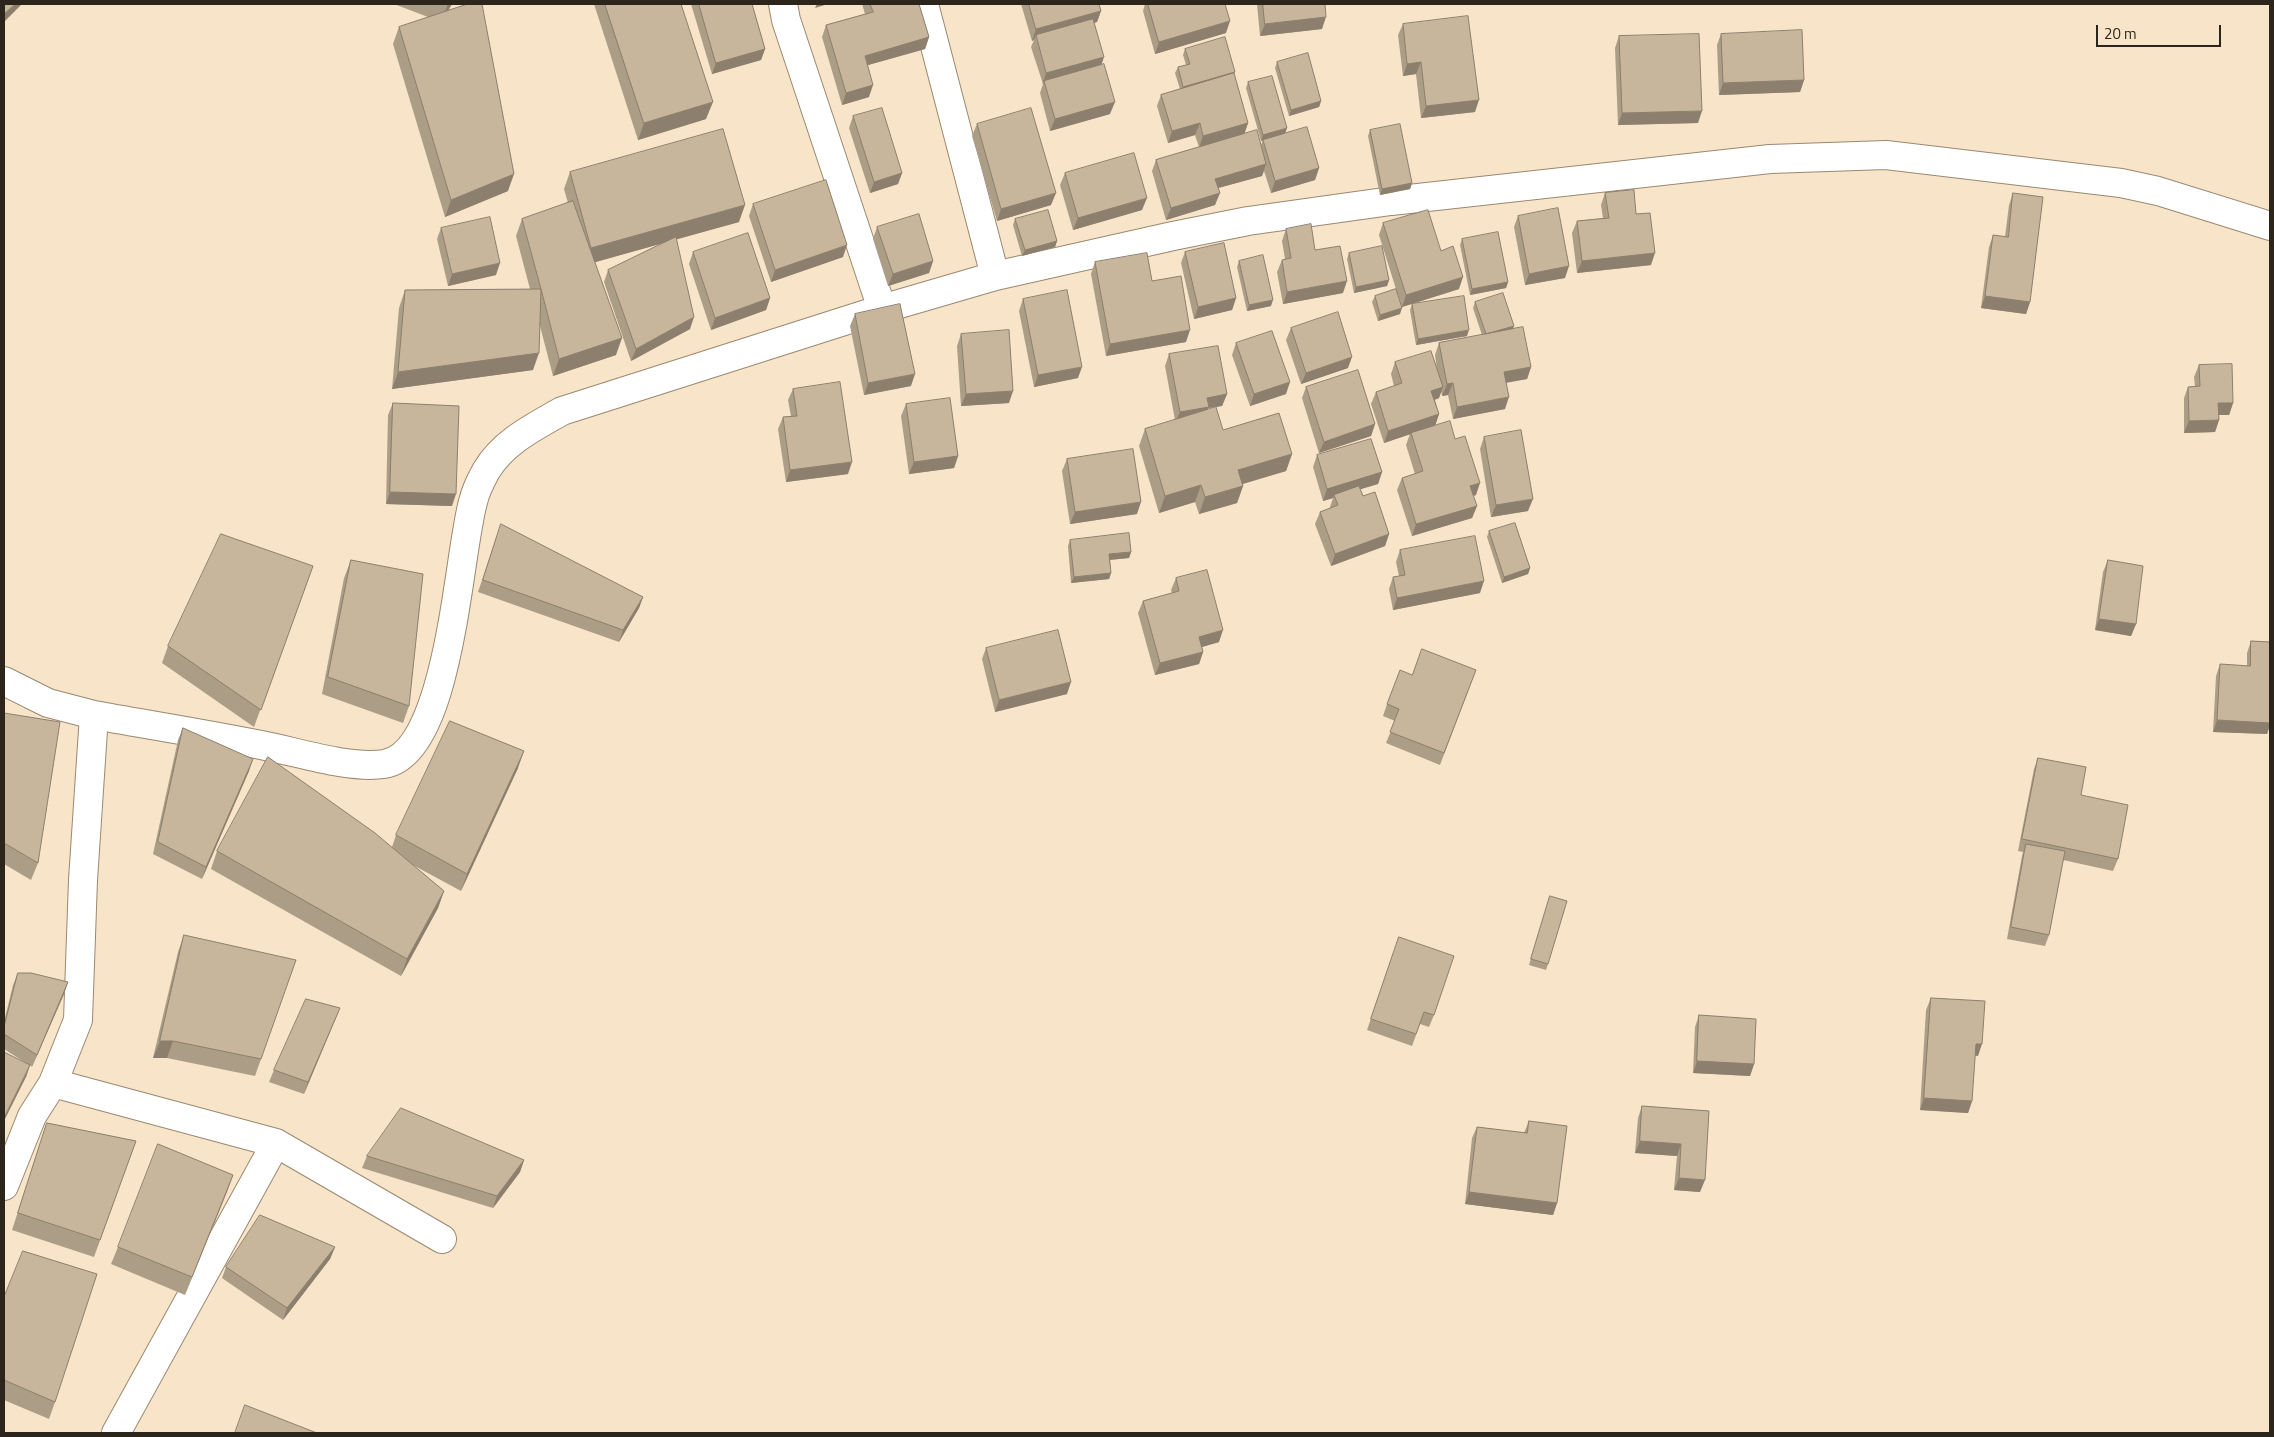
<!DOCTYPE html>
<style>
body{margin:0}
#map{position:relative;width:2274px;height:1437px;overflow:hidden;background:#f7e4c9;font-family:"Titillium Web",sans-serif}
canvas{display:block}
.frame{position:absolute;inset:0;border:5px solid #2c251b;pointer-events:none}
.scale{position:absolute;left:2096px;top:25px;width:125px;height:22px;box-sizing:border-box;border:2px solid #2c251b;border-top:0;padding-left:6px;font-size:15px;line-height:18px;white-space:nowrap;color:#2c251b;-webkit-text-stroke:4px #f7e4c9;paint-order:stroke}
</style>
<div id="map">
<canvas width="2274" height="1437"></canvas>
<div class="frame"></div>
<div class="scale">20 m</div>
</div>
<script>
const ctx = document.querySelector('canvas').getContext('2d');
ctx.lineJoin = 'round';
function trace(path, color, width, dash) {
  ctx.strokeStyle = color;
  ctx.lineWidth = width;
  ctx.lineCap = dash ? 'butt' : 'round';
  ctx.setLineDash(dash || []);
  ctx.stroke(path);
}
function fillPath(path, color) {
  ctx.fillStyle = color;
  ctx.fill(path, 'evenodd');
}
const street = new Path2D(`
 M783,4L786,20L882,309
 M924,4L995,276
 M4,681L48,703L94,715L83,880L78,1020L53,1083L32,1116L4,1186
 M94,715C150,725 206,734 261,745C298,752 348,769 384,764C450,754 458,554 473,502C475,493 481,480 486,471C503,442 534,427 562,411L882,309L995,276L1173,236L1248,221L1391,201L1770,159L1886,155L2121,183L2158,191L2270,226
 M53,1083L276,1143L116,1433
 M276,1143L442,1239`);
const wall = new Path2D(`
 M394,4H452L448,11L508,191L445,217L393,44L399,27L428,17Z
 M594,4H681L706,119L638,140Z
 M691,4H752L765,49L761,60L712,74Z
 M862,4H919L929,37L925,49L868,65L869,97L842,105L822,37L826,25L865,14Z
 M1021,4H1099L1101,11L1097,22L1094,23L1101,65L1110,114L1050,131L1040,93L1043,84L1031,47L1034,40L1032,41Z
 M1145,4H1225L1226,33L1155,54L1143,11Z
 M1257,4H1325L1322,29L1260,36Z
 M1403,24L1475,112L1421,118L1416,74L1403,76L1398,35Z
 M1721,34L1804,80L1800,92L1719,95L1717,45Z
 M1619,36L1698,123L1618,125L1615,48Z
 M1185,49L1234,74L1248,123L1244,134L1261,145L1263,140L1274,137L1261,141L1246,88L1248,82L1285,134L1319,168L1315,180L1271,193L1264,171L1262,176L1218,188L1215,205L1166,220L1152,171L1156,160L1199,147L1195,135L1168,143L1157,106L1161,95L1180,89L1175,73L1178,67L1186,65L1183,55Z
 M1277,62L1321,101L1319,107L1289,116L1275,68Z
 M853,116L902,173L898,184L870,193L849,128Z
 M977,124L1051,205L997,221L972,136Z
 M1370,130L1412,183L1410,189L1380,195L1368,136Z
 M570,172L739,222L676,239L690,329L631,361L604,282L608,270L666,242L595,262L616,355L553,376L540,326L533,370L392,389L399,308L405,290L530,289L516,236L522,219L568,203L564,189Z
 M1065,173L1142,210L1073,230L1060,185Z
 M1605,193L1636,214L1651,265L1577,273L1572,233L1577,221L1603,218L1601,205Z
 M2013,193L2030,302L2026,314L1981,308L1989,247L1993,235L2005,237L2009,205Z
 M753,204L843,257L771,282L749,216Z
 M1518,216L1565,278L1525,285L1514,227Z
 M1015,219L1057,241L1055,247L1022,256L1013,225Z
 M1383,223L1441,251L1459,289L1402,307L1398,294L1400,314L1378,321L1372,302L1375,296L1396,289L1379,235Z
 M877,227L933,261L929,273L888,286L873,239Z
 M441,228L496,275L448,286L437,239Z
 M1286,229L1315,250L1343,293L1283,304L1277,272L1282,260L1285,259L1282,241Z
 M1462,239L1508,282L1506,288L1470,295L1460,245Z
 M693,252L770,298L766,310L711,330L689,264Z
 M1185,252L1236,298L1232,310L1194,319L1181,263Z
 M1349,253L1389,280L1387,286L1354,293L1347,259Z
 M1239,261L1271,306L1247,311L1237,267Z
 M1095,262L1152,281L1186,342L1106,356L1091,274Z
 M1023,299L1078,378L1034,387L1019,311Z
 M1475,302L1513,329L1531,367L1527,379L1506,382L1505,409L1453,419L1448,395L1442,396L1441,391L1439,398L1435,400L1439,414L1435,426L1455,439L1476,495L1473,496L1477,506L1472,518L1412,536L1397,490L1402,478L1415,474L1406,445L1410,434L1384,443L1371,404L1376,392L1394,386L1391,374L1395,362L1437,370L1435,355L1439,343L1482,335L1473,308Z
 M1412,304L1467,336L1416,345L1410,310Z
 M855,314L911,386L864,395L850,326Z
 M1291,328L1348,368L1301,384L1286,340Z
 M961,334L1009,403L961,406L957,346Z
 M1236,343L1286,394L1250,406L1232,355Z
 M1169,354L1227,394L1222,406L1208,408V410L1223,430L1292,454L1286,471L1243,484V486L1237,503L1199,514L1195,502L1159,513L1139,446L1145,429L1175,420L1165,366Z
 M2199,365L2233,403L2229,415H2219V420L2215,432L2184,433V398L2188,387L2195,386L2194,377Z
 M1306,387L1375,424L1371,436L1319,453L1302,398Z
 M793,389L848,474L786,482L778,429L783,417L791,416L788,400Z
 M393,403L452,506L386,504L388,415Z
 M906,404L958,456L954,468L909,474L901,416Z
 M1484,437L1528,511L1491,517L1480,449Z
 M1317,455L1382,472L1378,484L1360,489L1363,496L1389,534L1385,546L1331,566L1315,524L1320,512L1330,508V507L1333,498L1323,501L1313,467Z
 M1067,459L1137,514L1070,524L1062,471Z
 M1489,531L1530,568L1528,574L1502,583L1487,537Z
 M497,536L643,597L639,608L619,642L478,592Z
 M1070,540L1131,552L1129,558L1110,560L1111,573L1109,579L1071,583L1068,546Z
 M1400,550L1480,593L1393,610L1389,589L1393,577L1399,576L1396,562Z
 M351,560L409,706L403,723L322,694L344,578Z
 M2108,560L2136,624L2131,636L2095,630L2103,572Z
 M313,566L254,727L162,663L168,646Z
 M2270,568V584L2269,571Z
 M1176,578L1219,642L1202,647L1203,652L1199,664L1155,675L1138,613L1143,601L1172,593L1171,590Z
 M2251,641L2270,642V725L2267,734L2213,732L2216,676L2220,664L2247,666V653Z
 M986,648L1067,694L995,712L982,659Z
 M1476,670L1440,765L1386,743L1395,721L1383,716L1387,704L1412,675Z
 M4,713L38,863L31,880L4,864Z
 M183,728L249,771L202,879L153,854L178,740Z
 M2038,758L2081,795L2118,859L2113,871L2063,860L2049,935L2045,946L2007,939L2022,856L2023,852L2018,851L2034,769Z
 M518,768L461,891L413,865L444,891L438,908L401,976L211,869L217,851L392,847L396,835Z
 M1550,896L1548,964L1546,970L1529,965Z
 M184,935L261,1059L255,1076L167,1058H153L178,952Z
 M1399,937L1434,1015L1429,1027L1420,1024L1412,1046L1367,1030Z
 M18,973L64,994L32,1067L30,1065L26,1077V1063L4,1049V1022L13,985Z
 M1931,998L1978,1056L1975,1055L1972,1101L1968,1113L1920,1110L1926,1010Z
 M340,1008L304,1094L269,1082L274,1070Z
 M1699,1015L1754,1064L1750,1076L1693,1073L1695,1027Z
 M1642,1106L1709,1111L1700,1192L1674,1190L1677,1156L1635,1153L1638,1118Z
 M1529,1121L1557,1203L1553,1215L1465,1204L1472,1138L1477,1127L1524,1133Z
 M47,1123L136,1141L94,1257L12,1230Z
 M367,1156L524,1160L520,1172L493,1208L362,1168Z
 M233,1175L185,1295L111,1264L118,1247Z
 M335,1247L330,1259L283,1320L222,1278L226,1267Z
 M4,1297L55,1402L49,1419L4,1400Z`);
const shadedWall = new Path2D(`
 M15,4H22L4,22V14Z
 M448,4H452L441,22Z
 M817,4H828L815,8Z
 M1101,11L1097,22L1037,39L1036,35L1034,40L1032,41L1036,29Z
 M1326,17L1322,29L1260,36L1265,24Z
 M1230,21L1226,33L1155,54L1159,42Z
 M929,37L925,49L861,67L865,56Z
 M765,49L761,60L712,74L716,63Z
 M1104,57L1100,69L1044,81L1042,85L1046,73Z
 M1421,62L1416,74L1403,76L1407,64Z
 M1235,72L1232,78L1181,93L1183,87Z
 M1804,80L1800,92L1719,95L1723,83Z
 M873,85L869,97L842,105L846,93Z
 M1479,100L1475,112L1421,118L1426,106Z
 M1321,101L1319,107L1289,116L1291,110Z
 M713,102L706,119L638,140L644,123Z
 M1115,102L1110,114L1050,131L1055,119Z
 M1702,111L1698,123L1618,125L1622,113Z
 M1200,123L1195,135L1168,143L1172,131Z
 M1248,123L1244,135L1199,148L1203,136Z
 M1287,128L1285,134L1261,141L1263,135Z
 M1266,164L1262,176L1211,190L1215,179Z
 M1319,168L1315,180L1271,193L1275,181Z
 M902,173L898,184L870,193L874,182Z
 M514,174L508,191L445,217L451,200Z
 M1412,183L1410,189L1380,195L1382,189Z
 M1056,193L1051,205L997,221L1001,209Z
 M1220,193L1215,205L1166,220L1171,208Z
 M1147,198L1142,210L1073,230L1078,218Z
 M745,205L739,222L585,265L591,248Z
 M1057,241L1055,247L1022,256L1025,250Z
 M847,245L843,257L771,282L775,270Z
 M1655,253L1651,265L1577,273L1582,261Z
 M933,261L929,273L888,286L893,274Z
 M500,263L496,275L448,286L452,274Z
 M1569,266L1565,278L1525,285L1529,274Z
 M1463,277L1459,289L1402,307L1406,295Z
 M1389,280L1387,286L1354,293L1356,287Z
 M1347,281L1343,293L1283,304L1287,292Z
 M1508,282L1506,288L1470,295L1472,289Z
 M1985,296L2030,302L2026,314L1981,308Z
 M770,298L766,310L711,330L715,318Z
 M1236,298L1232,310L1194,319L1198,307Z
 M1273,300L1271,306L1247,311L1249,305Z
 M1402,308L1400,314L1378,321L1380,315Z
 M694,317L690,329L631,361L636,349Z
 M1514,326L1512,332L1486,334Z
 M1190,330L1186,342L1106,356L1110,344Z
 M1469,330L1467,336L1416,345L1418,339Z
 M622,338L616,355L553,376L559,359Z
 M539,353L533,370L392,389L398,372Z
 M1352,357L1348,368L1301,384L1306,373Z
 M1082,367L1078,378L1034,387L1038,375Z
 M1531,367L1527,379L1500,384L1504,372Z
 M915,374L911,386L864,395L868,383Z
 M1290,382L1286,394L1250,406L1254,394Z
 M1453,383L1448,395L1442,396L1447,384Z
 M1443,387L1439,398L1427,402L1431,391Z
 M1013,391L1009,403L961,406L966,394Z
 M1227,394L1222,406L1208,408L1204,418L1175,423L1180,412L1207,398Z
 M1509,397L1505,409L1453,419L1457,407Z
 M2218,403H2233L2229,415H2214Z
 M1439,414L1435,426L1384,443L1388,431Z
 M2219,420L2215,432L2184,433L2189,421Z
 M1375,424L1371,436L1319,453L1324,442Z
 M1292,454L1286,471L1232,487L1238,470Z
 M958,456L954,468L909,474L914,462Z
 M852,462L848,474L786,482L790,470Z
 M1382,472L1378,484L1335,497L1334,495L1333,498L1323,501L1327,489Z
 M1480,483L1476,495L1466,498L1470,486Z
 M1201,485L1195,502L1159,513L1165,496Z
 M1243,486L1237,503L1199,514L1205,497Z
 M390,492L456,494L452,506L386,504Z
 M1533,499L1528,511L1491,517L1496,505Z
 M1141,502L1137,514L1070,524L1075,512Z
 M1477,506L1472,518L1412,536L1416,524Z
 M1389,534L1385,546L1331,566L1335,554Z
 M1131,552L1129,558L1107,560L1109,554Z
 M1530,568L1528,574L1502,583L1504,577Z
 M1111,573L1109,579L1071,583L1074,577Z
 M1484,581L1480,593L1393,610L1397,598Z
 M643,597L639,608L619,642L623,630Z
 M2099,619L2136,624L2131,636L2095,630Z
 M1223,630L1219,642L1195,649L1199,637Z
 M1203,652L1199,664L1155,675L1160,663Z
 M1071,682L1067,694L995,712L999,700Z
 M2217,720L2270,723V725L2267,734L2213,732Z
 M524,751L518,768L461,891L467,874Z
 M253,759L249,771L202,879L206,867Z
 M444,891L438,908L401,976L407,959Z
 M68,982L64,994L32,1067L37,1055Z
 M340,1008L335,1020L304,1094L308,1082Z
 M160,1041H173L167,1058H153Z
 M1976,1044H1982L1978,1056L1971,1055Z
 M1697,1061L1754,1064L1750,1076L1693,1073Z
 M30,1065L26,1077L4,1121V1118Z
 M1924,1098L1972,1101L1968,1113L1920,1110Z
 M1640,1141L1681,1144L1677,1156L1635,1153Z
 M524,1160L520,1172L493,1208L497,1196Z
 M233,1175L227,1192L185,1295L192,1277Z
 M1679,1178L1705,1180L1700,1192L1674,1190Z
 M1469,1192L1557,1203L1553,1215L1465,1204Z
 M335,1247L330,1259L283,1320L287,1308Z`);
const building = new Path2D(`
 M4,4H15L4,14Z
 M468,4H482L514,174L451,200L399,27Z
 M605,4H681L713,102L644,123Z
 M699,4H752L765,49L716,63Z
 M870,4H919L929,37L865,56L873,85L846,93L826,25L873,12Z
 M1029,4H1099L1101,11L1036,29Z
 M1148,4H1225L1230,21L1159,42Z
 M1263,4H1325L1326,17L1265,24Z
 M1468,16L1479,100L1426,106L1421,62L1407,64L1403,24Z
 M1093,19L1104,57L1046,73L1036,35Z
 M1802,30L1804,80L1723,83L1721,34Z
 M1699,34L1702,111L1622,113L1619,36Z
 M1225,37L1235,72L1183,87L1178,67L1190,64L1185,49Z
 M1308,53L1321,101L1291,110L1277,62Z
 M1104,64L1115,102L1055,119L1044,81Z
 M1234,73L1248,123L1203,136L1200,123L1172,131L1161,95Z
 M1272,76L1287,128L1263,135L1248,82Z
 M882,108L902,173L874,182L853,116Z
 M1031,108L1056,193L1001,209L977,124Z
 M1400,124L1412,183L1382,189L1370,130Z
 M1307,127L1319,168L1275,181L1263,140Z
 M723,129L745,205L591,248L570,172Z
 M1257,130L1266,164L1215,179L1220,193L1171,208L1156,160Z
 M1134,153L1147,198L1078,218L1065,173Z
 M826,180L847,245L775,270L753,204Z
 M1634,190L1636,214L1650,213L1655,253L1582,261L1577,221L1609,218L1605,193Z
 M2013,193L2043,197L2030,302L1985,296L1993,235L2008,237Z
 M573,201L622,338L559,359L541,289L539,353L398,372L405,290L541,289L522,219Z
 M1558,208L1569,266L1529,274L1518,216Z
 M1048,210L1057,241L1025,250L1015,219Z
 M1428,210L1441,251L1453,246L1463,277L1406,295L1383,223Z
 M919,214L933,261L893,274L877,227Z
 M490,217L500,263L452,274L441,228Z
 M1311,224L1315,250L1340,246L1347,281L1287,292L1282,260L1291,258L1286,229Z
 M1498,232L1508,282L1472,289L1462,239Z
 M748,233L770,298L715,318L693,252Z
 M676,237L694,317L636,349L608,270Z
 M1224,243L1236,298L1198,307L1185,252Z
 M1382,246L1389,280L1356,287L1349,253Z
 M1147,253L1152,281L1181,276L1190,330L1110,344L1095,262Z
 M1263,255L1273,300L1249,305L1239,261Z
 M1396,289L1402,308L1380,315L1375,296Z
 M1067,290L1082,367L1038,375L1023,299Z
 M1503,293L1514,326L1486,334L1475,302Z
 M1464,296L1469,330L1418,339L1412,304Z
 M900,304L915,374L868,383L855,314Z
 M1338,312L1352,357L1306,373L1291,328Z
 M1523,327L1531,367L1504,372L1509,397L1457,407L1453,383L1447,384L1439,343Z
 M1009,330L1013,391L966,394L961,334Z
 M1272,331L1290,382L1254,394L1236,343Z
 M1218,346L1227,394L1207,398L1209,407L1180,412L1169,354Z
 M1431,351L1443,387L1431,391L1439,414L1388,431L1376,392L1402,383L1395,362Z
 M2232,364L2233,403H2218L2219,420L2189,421L2188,387L2200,386L2199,365Z
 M1358,370L1375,424L1324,442L1306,387Z
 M840,382L852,462L790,470L783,417L797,416L793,389Z
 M950,398L958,456L914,462L906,404Z
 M393,403L459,406L456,494L390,492Z
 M1216,407L1223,430L1279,413L1292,454L1238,470L1243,486L1205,497L1201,485L1165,496L1145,429Z
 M1450,421L1455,439L1465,436L1480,483L1470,486L1477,506L1416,524L1402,478L1423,471L1411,433Z
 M1521,430L1533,499L1496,505L1484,437Z
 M1371,439L1382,472L1327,489L1317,455Z
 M1133,449L1141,502L1075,512L1067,459Z
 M1359,486L1363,496L1375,492L1389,534L1335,554L1320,512L1338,505L1334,495Z
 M1515,523L1530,568L1504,577L1489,531Z
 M501,524L643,597L623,630L483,580Z
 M1129,533L1131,552L1109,554L1111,573L1074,577L1070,540Z
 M221,534L313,566L261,710L168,646Z
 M1475,536L1484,581L1397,598L1393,577L1405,575L1400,550Z
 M351,560L423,574L409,706L328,677Z
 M2108,560L2143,566L2136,624L2099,619Z
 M1207,570L1223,630L1199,637L1203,652L1160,663L1143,601L1179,591L1176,578Z
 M1058,630L1071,682L999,700L986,648Z
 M2251,641L2270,642V723L2217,720L2220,664L2250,666Z
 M1422,649L1476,670L1444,753L1390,732L1399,709L1387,704L1400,670L1412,675Z
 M4,713L60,722L38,863L4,843Z
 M450,721L524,751L467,874L396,835Z
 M183,728L253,759L206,867L158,842Z
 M268,757L375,833L444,891L407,959L217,851Z
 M2038,758L2086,767L2081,795L2128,805L2118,859L2022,839Z
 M2026,844L2065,851L2049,935L2011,927Z
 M1550,896L1567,901L1548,964L1531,959Z
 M184,935L296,960L261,1059L173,1041H160Z
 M1399,937L1454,956L1434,1015L1424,1012L1416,1034L1371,1019Z
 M18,973H31L68,982L37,1055L4,1034V1027Z
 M1931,998L1985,1001L1982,1044H1976L1972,1101L1924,1098Z
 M306,999L340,1008L308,1082L274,1070Z
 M1699,1015L1756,1019L1754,1064L1697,1061Z
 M4,1052L30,1065L4,1118Z
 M1642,1106L1709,1111L1705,1180L1679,1178L1681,1144L1640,1141Z
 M401,1108L524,1160L497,1196L367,1156Z
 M1529,1121L1567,1126L1557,1203L1469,1192L1477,1127L1527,1133Z
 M47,1123L136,1141L100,1240L18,1213Z
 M158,1144L233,1175L192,1277L118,1247Z
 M260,1215L335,1247L287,1308L226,1267Z
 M23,1251L97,1274L55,1402L4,1380V1297Z
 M245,1405L317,1433H235Z`);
trace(street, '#9a8970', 30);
trace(street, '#fff', 28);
fillPath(wall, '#ac9d86');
fillPath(shadedWall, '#8c7f6d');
fillPath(building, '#c8b69c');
trace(building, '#8c7f6d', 1);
</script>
